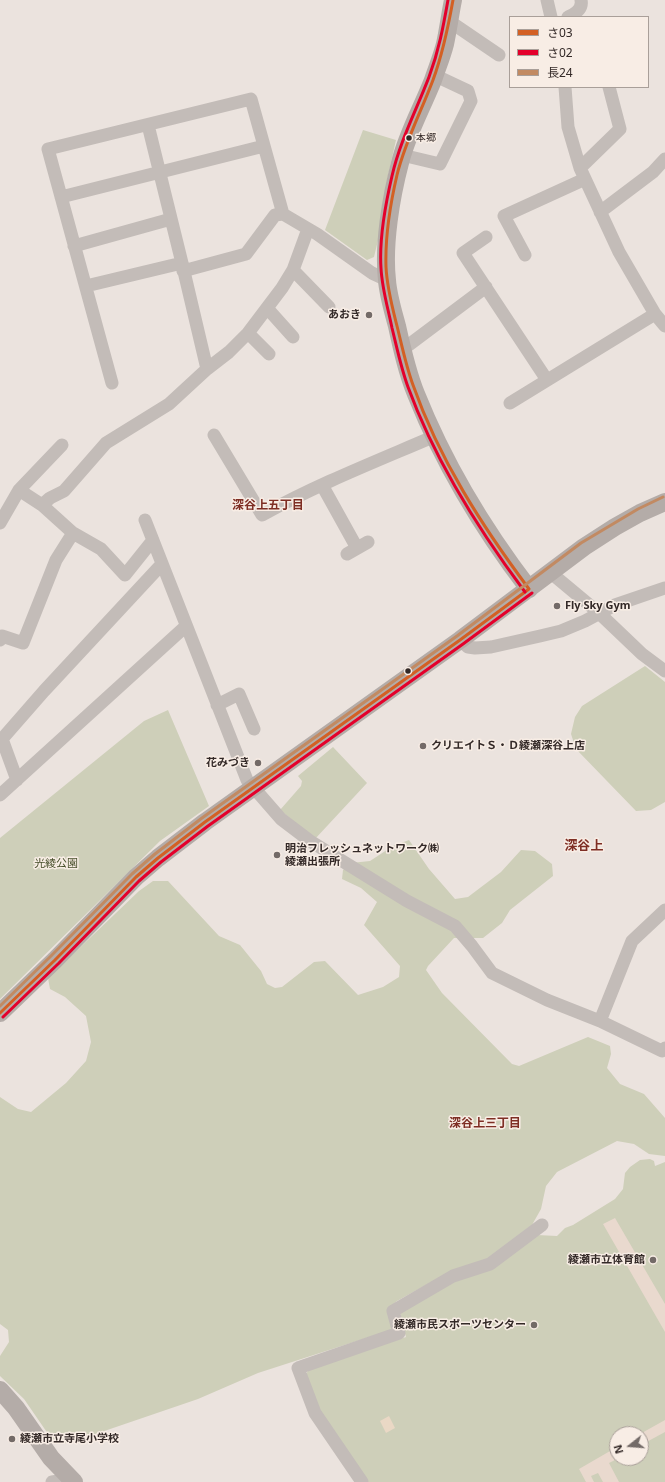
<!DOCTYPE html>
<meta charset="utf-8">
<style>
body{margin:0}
#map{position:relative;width:665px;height:1482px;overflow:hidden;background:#ebe3de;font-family:"Noto Sans","Noto Sans JP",sans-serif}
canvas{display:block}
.legend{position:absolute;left:509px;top:16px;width:140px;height:72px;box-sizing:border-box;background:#f8ede5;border:1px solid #a99f99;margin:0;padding:5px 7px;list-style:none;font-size:12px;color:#332927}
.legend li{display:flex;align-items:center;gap:8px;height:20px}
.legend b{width:20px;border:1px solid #a99f99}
.north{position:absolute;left:609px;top:1426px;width:40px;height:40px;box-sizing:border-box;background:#f8ede5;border:1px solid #a99f99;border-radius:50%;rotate:253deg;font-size:11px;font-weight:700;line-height:16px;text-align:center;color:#332927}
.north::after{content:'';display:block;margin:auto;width:14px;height:18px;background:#736a67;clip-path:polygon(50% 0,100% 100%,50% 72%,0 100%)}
</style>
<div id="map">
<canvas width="665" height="1482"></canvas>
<ul class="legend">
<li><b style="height:5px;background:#d36024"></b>さ03</li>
<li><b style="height:5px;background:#e4002b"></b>さ02</li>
<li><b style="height:5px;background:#c28a62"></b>長24</li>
</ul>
<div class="north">N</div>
</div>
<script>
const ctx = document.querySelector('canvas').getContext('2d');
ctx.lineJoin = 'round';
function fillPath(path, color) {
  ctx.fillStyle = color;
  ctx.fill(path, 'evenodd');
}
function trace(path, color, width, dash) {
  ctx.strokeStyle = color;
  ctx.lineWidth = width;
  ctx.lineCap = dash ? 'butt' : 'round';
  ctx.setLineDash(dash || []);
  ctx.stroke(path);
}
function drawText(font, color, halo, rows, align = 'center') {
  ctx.font = font + ' "Noto Sans","Noto Sans JP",sans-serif';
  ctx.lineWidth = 3;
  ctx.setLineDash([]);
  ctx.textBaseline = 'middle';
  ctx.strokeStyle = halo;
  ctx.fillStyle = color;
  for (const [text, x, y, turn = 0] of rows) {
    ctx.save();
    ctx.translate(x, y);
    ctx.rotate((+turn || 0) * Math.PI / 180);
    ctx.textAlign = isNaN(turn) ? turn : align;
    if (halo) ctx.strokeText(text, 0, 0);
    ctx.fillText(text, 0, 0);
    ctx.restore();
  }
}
const green = new Path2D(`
 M363,130L396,140L387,180L384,215L374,257L367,260L325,230Z
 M645,666L665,682V802L651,810L636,811L576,749L571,734L575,717L582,706Z
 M168,710L209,806L160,841L0,999V838L144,721Z
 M333,747L367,783L315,839L280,810L301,786L302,781L298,776Z
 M409,840L429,869L455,899L468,897L501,872L521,850L535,851L552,864L553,876L510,910L502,923L483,938H454L428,966L426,970L442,993L512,1064L519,1066L588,1037L610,1046L611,1054L607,1068L620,1084L644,1094L665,1118V1156L649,1154L634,1144L617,1141L557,1172L546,1186L541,1209L532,1225L486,1262L453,1270L397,1301L391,1306V1330L258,1373L198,1399L78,1440L62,1444H55L24,1399L0,1376V1356L9,1342L8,1330L0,1324V1097L18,1109L31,1112L66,1083L86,1061L91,1042L86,1016L65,997L50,989L48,978L139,891L153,881H168L219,936L240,945L261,971L267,984L275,988L282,987L314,962L325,961L358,995L383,987L399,977L400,966L364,925L377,902L361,888L342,879L343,870L351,863L370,861L393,846Z
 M650,1159L654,1161L655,1166L665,1162V1482H366L320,1410L305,1376L309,1369L406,1337L400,1316L403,1307L537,1235L557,1236L565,1228L573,1225L615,1199L623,1189L625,1173L630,1167L640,1160ZM617,1434H641V1458H617Z`);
const sand = new Path2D(`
 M389,1416L395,1428L386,1433L380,1421Z`);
const plaza = new Path2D(`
 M615,1218L665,1304V1332L603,1224Z
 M665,1420V1432L641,1445L640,1434Z
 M617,1447V1458H619L609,1463L619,1482H603L598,1473L591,1476L594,1482H586L579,1469Z`);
const street = new Path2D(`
 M547,0L551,17
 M568,17C575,14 583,9 581,0
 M449,21L499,55
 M565,87L568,127L580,168L619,252L655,314L665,326
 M148,125L182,263
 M402,155L440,164L471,101L468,91L434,75
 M580,168L620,129L609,87
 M61,197L264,146
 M600,212L653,172L665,159
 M486,237L463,253L547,380
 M74,246L171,219
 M525,255L504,216L585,179
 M293,270L329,307
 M183,271L246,254L275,215L283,214
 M86,286L182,263L207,369
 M267,308L293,337
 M248,333L269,354
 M402,350L486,287
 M112,383L48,149L251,99L283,214L317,234L372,273L387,280
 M510,403L655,314
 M214,435L262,515C318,484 377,461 435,436
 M322,485L357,548
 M19,490L42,505L73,533L101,549L125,575L153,540
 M42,505L50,498L64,491L106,443L169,404L207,369L229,352L248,333L282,288L293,270L308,229
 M145,520L247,780L281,819L310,841L407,901L455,926L472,946L492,973L547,1000L600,1021L662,1051L665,1048
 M0,523L19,490L62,445
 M347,554L368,542
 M551,573L599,613L642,654L665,671
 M0,640L2,636L23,643L56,560L73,533
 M460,640L468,647L475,648L491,647L540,636L561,631L585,621L615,605L665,588
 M217,705L239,694L254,729
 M17,780L2,739L44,691L162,564
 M0,795L186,626
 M600,1021L632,941L665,910
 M52,1482L71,1479
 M362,1482L315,1413L298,1368L399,1333L393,1311L453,1276L490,1264L542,1225`);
const secondary = new Path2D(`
 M453,0C450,15 448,30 445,44C442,56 437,68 433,80C422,108 407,134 400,163C391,197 383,245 387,280C388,295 393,311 397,326C402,349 407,372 416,394C444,464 483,529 529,589
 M0,1013L55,960L136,877L158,858L205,822L460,640L584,547L615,527L640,513L665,502
 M0,1390L16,1408L51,1458L74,1482`);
const bus1 = new Path2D(`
 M453,0C448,28 443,53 433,80C421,112 405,142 397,175C390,205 385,236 386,267C387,288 392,306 397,326C402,346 406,366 413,385C439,459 482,526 529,589
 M0,1013L55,960L136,877L158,858L205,822L460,640L529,589`);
const bus2 = new Path2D(`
 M448,0C443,28 439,50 429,77C416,111 400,141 392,176C385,206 379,238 381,268C382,289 388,308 392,328C397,348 401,368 408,387C435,461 478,529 525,592
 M3,1017L59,963L139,881L161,862L208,826L463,644L532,593`);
const bus3 = new Path2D(`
 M0,1006L51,956L132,874L155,854L202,818L457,636L581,543L638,509L663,497`);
const markers = [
 [409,138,3.5,"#332927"],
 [369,315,4,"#736a67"],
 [557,606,4,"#736a67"],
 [408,671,3.5,"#332927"],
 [423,746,4,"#736a67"],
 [258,763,4,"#736a67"],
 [277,855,4,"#736a67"],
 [653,1260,4,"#736a67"],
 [534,1325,4,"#736a67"],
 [12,1439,4,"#736a67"]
];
const busNames = [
 ["本郷",416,138]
];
const poiNames = [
 ["あおき",361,315],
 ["Fly Sky Gym",565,606,"left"],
 ["クリエイトＳ・Ｄ綾瀬深谷上店",431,746,"left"],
 ["花みづき",250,763],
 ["明治フレッシュネットワーク㈱",285,849,"left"],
 ["綾瀬出張所",285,862,"left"],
 ["綾瀬市立体育館",645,1260],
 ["綾瀬市民スポーツセンター",526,1325],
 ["綾瀬市立寺尾小学校",20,1439,"left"]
];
const parkNames = [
 ["光綾公園",56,864]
];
const neighbourhoodNames = [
 ["深谷上五丁目",268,506],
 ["深谷上三丁目",485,1124]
];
const quarterNames = [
 ["深谷上",584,846]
];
fillPath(green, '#cecfb9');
fillPath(sand, '#ead8c5');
fillPath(plaza, '#e9d9ce');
trace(street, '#c3bcb8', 13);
trace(secondary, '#b4aca8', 18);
trace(bus1, '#d36024', 3);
trace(bus2, '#e4002b', 3);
trace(bus3, '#c28a62', 3);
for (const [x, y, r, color] of markers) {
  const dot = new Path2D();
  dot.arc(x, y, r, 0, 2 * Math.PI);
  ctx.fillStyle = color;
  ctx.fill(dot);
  trace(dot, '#f8ede5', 1.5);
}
drawText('10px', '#332927', '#f8ede5', busNames, 'left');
drawText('bold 11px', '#332927', '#f8ede5', poiNames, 'right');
drawText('11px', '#48502c', '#f8ede5', parkNames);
drawText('bold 12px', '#7e2e24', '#f8ede5', neighbourhoodNames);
drawText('bold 13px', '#7e2e24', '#f8ede5', quarterNames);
</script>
